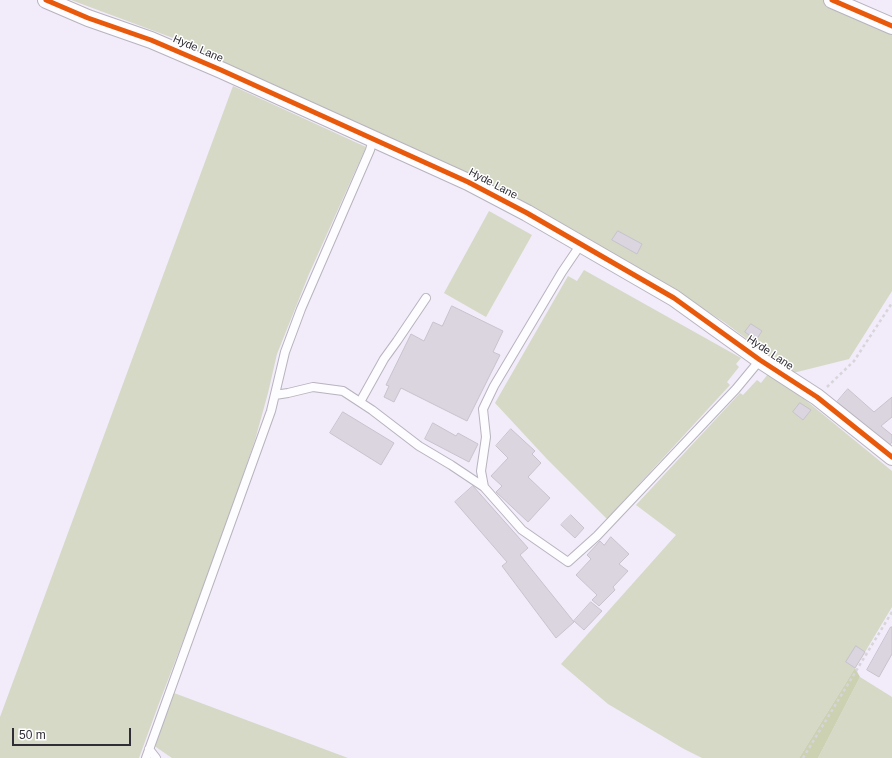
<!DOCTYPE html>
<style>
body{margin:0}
#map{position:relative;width:892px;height:758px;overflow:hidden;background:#f2ebf9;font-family:Helvetica,sans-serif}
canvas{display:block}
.scale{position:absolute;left:12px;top:728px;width:119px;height:18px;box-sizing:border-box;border:2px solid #312d36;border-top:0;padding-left:5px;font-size:12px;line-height:14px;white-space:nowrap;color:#312d36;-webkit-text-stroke:3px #fff;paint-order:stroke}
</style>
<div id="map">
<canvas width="892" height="758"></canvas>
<div class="scale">50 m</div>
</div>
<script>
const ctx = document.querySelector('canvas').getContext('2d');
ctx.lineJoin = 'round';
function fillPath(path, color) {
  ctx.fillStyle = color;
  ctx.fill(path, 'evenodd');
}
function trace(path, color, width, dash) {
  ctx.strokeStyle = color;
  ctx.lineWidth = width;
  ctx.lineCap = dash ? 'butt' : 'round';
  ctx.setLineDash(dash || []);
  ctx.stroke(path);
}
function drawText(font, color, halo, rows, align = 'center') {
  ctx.font = font + ' Helvetica,sans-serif';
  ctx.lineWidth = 3;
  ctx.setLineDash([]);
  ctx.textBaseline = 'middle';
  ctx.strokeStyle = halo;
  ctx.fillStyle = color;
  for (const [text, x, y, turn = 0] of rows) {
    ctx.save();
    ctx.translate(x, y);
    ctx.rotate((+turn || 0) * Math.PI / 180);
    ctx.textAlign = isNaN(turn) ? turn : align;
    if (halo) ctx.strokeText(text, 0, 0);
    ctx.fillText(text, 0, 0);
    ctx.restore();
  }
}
const green = new Path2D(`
 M71,0H823L892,33V291L849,359L793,373L724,322L656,279L577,232L468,175L229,66L173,38Z
 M233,86L366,147L309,274L277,354L268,393L255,440L215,557L158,706L139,758H0V717Z
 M489,211L532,235L486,317L444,293Z
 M584,270L741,358L736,364L739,367L727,382L730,385L607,519L547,459L495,403L568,276L577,281Z
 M768,374L803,398L892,471V607L865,652L799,758H702L684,749L608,704L561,664L676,535L636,505L740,393L743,395L757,380L761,383Z
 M860,677L892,697V758H818Z
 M174,693L348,758H172L153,745Z`);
const forest = new Path2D(`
 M855,668L860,677L818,758H799Z`);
const building = new Path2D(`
 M618,231L642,244L637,254L612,240Z
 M452,306L503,331L493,352L500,355L467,421L401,388L394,402L384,397L389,386L386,385L411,334L424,341L433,322L442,326Z
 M751,324L762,331L756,340L745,332Z
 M848,389L874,412L892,397V417L881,426L892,435V442L889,446L837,402Z
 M800,403L811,410L803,420L793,412Z
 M343,412L394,443L381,465L330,433Z
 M433,423L456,436L458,433L478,444L469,462L425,439Z
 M511,429L535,451L532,454L541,463L528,477L550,498L528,522L496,492L502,486L491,476L508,458L496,446Z
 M473,486L528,548L520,555L574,622L556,638L502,566L507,562L455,502Z
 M571,515L584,528L575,538L561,525Z
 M611,537L629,554L619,564L628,571L613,587L615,590L599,606L592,600L597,595L576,575L591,559L587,555L600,541L604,545Z
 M591,602L602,611L584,630L574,621Z
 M891,627H892V654L879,677L867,670Z
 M856,646L865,652L855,668L846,662Z`);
const path = new Path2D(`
 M827,387L854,361L892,303
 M803,758L892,612`);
const service = new Path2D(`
 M581,244L562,272L494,386L483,409L486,437L481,471L484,487L522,530L568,562L597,536L736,389L760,360
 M275,395L288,393L313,387L343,391L372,410L419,446L451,465L484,487
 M360,402L384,359L397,341L426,298
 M149,749L156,758
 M146,758L271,411L285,352L301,309L370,150L373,139`);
const minor = new Path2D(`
 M46,0L88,18L151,40L221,70L468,182L527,213L674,298L760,360L817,397L892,457
 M832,0L892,26`);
const cycleway = new Path2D(`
 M46,0L88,18L151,40L221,70L468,182L527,213L674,298L760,360L817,397L892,457
 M832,0L892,26`);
const streetNames = [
 ["Hyde Lane",198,49,23],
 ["Hyde Lane",493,184,28],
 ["Hyde Lane",770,353,34]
];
fillPath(green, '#d5d9c6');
fillPath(forest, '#cbd1b1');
fillPath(building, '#dbd5e0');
trace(building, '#c8c2cd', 1);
trace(service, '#b8b3be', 10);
trace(minor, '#b8b3be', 18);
trace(path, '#d7d5da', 2.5, [3, 3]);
trace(service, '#fdfcfe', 8);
trace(minor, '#fdfcfe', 16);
trace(cycleway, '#e8590c', 5);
drawText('11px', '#312d36', '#fff', streetNames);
</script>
